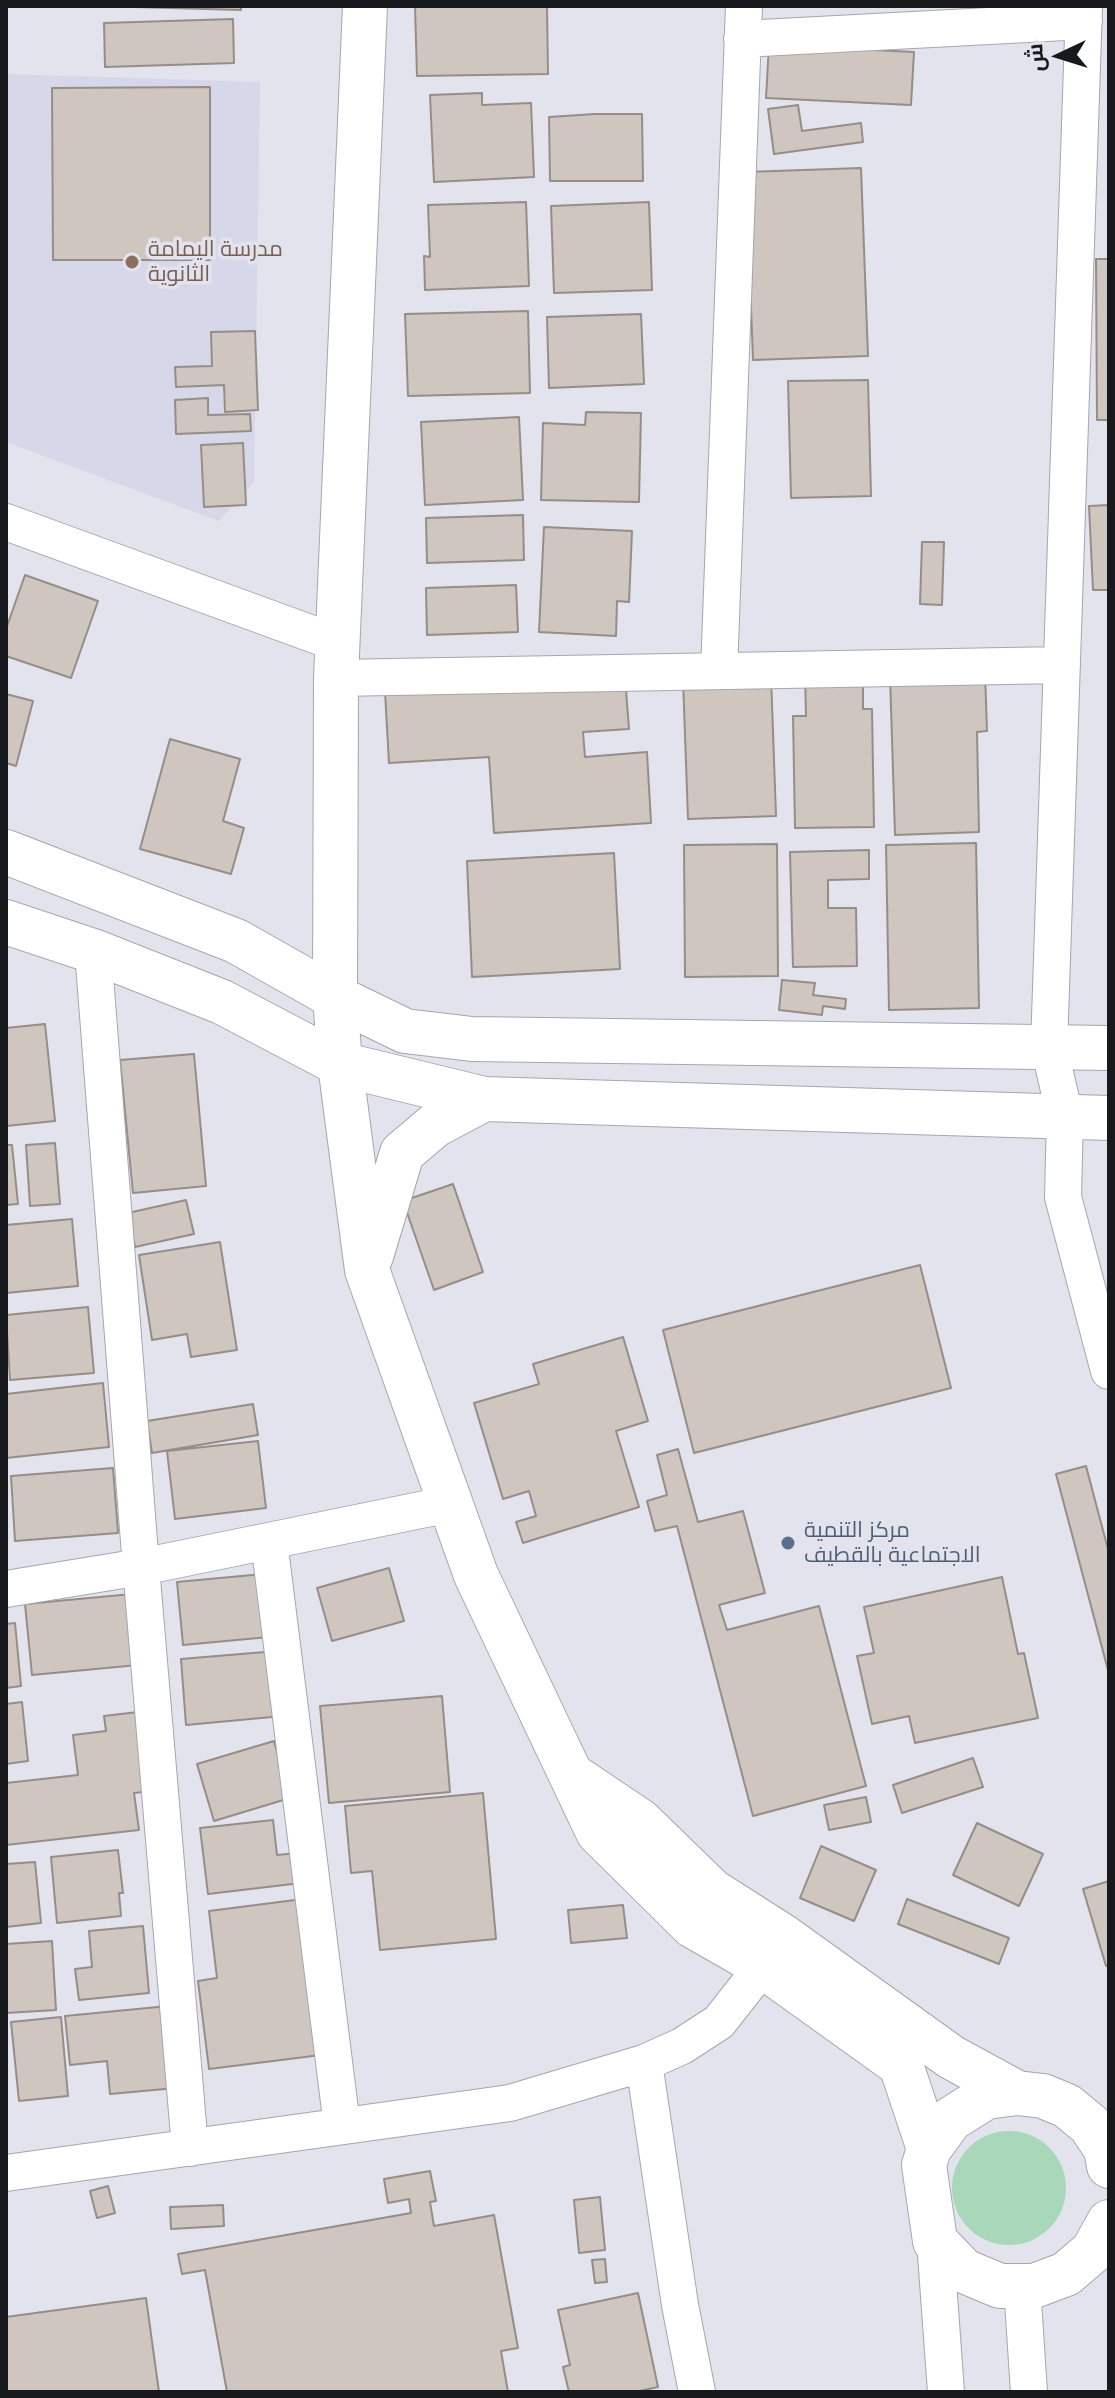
<!DOCTYPE html>
<meta charset="utf-8">
<style>
body{margin:0}
#map{position:relative;width:1115px;height:2398px;overflow:hidden;background:#e2e3ec;font-family:Mulish,Cairo,sans-serif}
canvas{display:block}
.frame{position:absolute;inset:0;border:8px solid #18191c;pointer-events:none}
.north{position:absolute;left:1019px;top:16px;width:80px;height:80px;-webkit-text-stroke:6px #e2e3ec;paint-order:stroke;rotate:266deg;font-size:22px;font-weight:700;line-height:32px;text-align:center;color:#18191c}
.north::after{content:'';display:block;margin:auto;width:28px;height:36px;background:#18191c;clip-path:polygon(50% 0,100% 100%,50% 72%,0 100%)}
</style>
<div id="map">
<canvas width="1115" height="2398"></canvas>
<div class="frame"></div>
<div class="north">ش</div>
</div>
<script>
const ctx = document.querySelector('canvas').getContext('2d');
ctx.lineJoin = 'round';
function fillPath(path, color) {
  ctx.fillStyle = color;
  ctx.fill(path, 'evenodd');
}
function trace(path, color, width, dash) {
  ctx.strokeStyle = color;
  ctx.lineWidth = width;
  ctx.lineCap = dash ? 'butt' : 'round';
  ctx.setLineDash(dash || []);
  ctx.stroke(path);
}
function drawText(font, color, halo, rows, align = 'center') {
  ctx.font = font + ' Mulish,Cairo,sans-serif';
  ctx.lineWidth = 7;
  ctx.setLineDash([]);
  ctx.textBaseline = 'middle';
  ctx.strokeStyle = halo;
  ctx.fillStyle = color;
  for (const [text, x, y, turn = 0] of rows) {
    ctx.save();
    ctx.translate(x, y);
    ctx.rotate((+turn || 0) * Math.PI / 180);
    ctx.textAlign = isNaN(turn) ? turn : align;
    if (halo) ctx.strokeText(text, 0, 0);
    ctx.fillText(text, 0, 0);
    ctx.restore();
  }
}
const built = new Path2D(`
 M6,74L260,82L254,482L219,521L6,442Z`);
const green = new Path2D(`
 M952 2188a57 57 0 1 1 114 0a57 57 0 1 1-114 0Z`);
const building = new Path2D(`
 M100,6H241V10Z
 M415,6H547L548,74L417,76Z
 M233,19L234,63L105,67L104,23Z
 M769,45L914,52L911,105L766,98Z
 M210,87V260H53L52,88Z
 M482,93V105L531,103L534,177L434,182L430,95Z
 M798,105L802,131L861,123L863,142L774,154L768,109Z
 M595,114H642L643,181H550L549,117Z
 M861,168L868,356L753,360L746,172Z
 M526,202L529,286L425,290L424,256L430,257L428,205Z
 M649,202L652,290L554,293L551,206Z
 M1096,259H1109V420H1097Z
 M528,311L530,393L408,396L405,314Z
 M641,314L644,384L549,388L547,317Z
 M255,331L258,410L225,412L224,385L176,387L175,367L212,366L211,332Z
 M868,380L871,496L791,498L788,381Z
 M208,398V415L250,414L251,431L176,434L175,400Z
 M586,412L641,413L639,502L541,500L543,423L585,425Z
 M519,417L523,500L425,505L421,422Z
 M243,443L246,505L204,507L201,445Z
 M1109,505V590H1093L1089,506Z
 M523,515L524,560L427,563L426,518Z
 M544,527L632,531L629,602L617,601L616,636L539,632Z
 M922,542H944L942,605L920,604Z
 M25,575L98,601L71,678L6,656V629Z
 M516,585L518,632L427,635L426,588Z
 M863,672V709H872L874,827L795,828L793,716H806L805,673Z
 M985,672L987,731L977,732L979,832L895,835L890,675Z
 M771,676L776,816L688,819L683,679Z
 M625,677L629,729L583,732L585,757L647,752L651,823L494,833L489,757L389,763L385,692Z
 M6,694L33,701L16,766L6,763Z
 M170,739L240,759L223,821L244,828L231,874L140,849Z
 M976,843L979,1008L889,1010L886,845Z
 M777,844L778,976L685,977L684,845Z
 M869,850V879L828,880V908H856L857,966L793,967L790,852Z
 M614,853L620,969L472,977L467,861Z
 M782,980L815,983L813,995L846,999L845,1009L823,1006L822,1015L779,1010Z
 M45,1024L55,1121L6,1126V1028Z
 M194,1054L206,1186L133,1193L120,1060Z
 M55,1143L60,1204L30,1206L26,1145Z
 M6,1145H12L18,1204L6,1205Z
 M453,1184L483,1272L434,1290L403,1201Z
 M186,1200L194,1234L135,1247L128,1213Z
 M72,1219L78,1286L6,1293V1225Z
 M220,1242L237,1350L191,1357L187,1334L152,1340L139,1255Z
 M920,1265L951,1388L694,1453L663,1330Z
 M88,1307L94,1373L10,1380L6,1315Z
 M623,1337L648,1421L616,1431L639,1507L523,1543L516,1522L536,1516L529,1491L503,1499L474,1403L539,1384L533,1364Z
 M103,1383L109,1447L6,1458V1394Z
 M253,1404L258,1435L152,1453L147,1421Z
 M258,1441L266,1508L175,1519L167,1451Z
 M678,1449L698,1522L743,1511L765,1593L719,1605L727,1630L819,1606L866,1786L753,1816L677,1526L655,1531L647,1501L667,1495L657,1455Z
 M1086,1466L1109,1553V1674L1056,1474Z
 M113,1468L118,1533L15,1541L11,1476Z
 M389,1568L404,1621L332,1641L317,1588Z
 M263,1574L269,1637L183,1645L177,1582Z
 M1002,1577L1018,1654L1024,1653L1038,1718L915,1743L909,1716L872,1724L857,1656L874,1653L864,1607Z
 M132,1594L138,1665L32,1675L25,1604Z
 M15,1623L21,1686L6,1688V1624Z
 M277,1651L283,1716L186,1725L181,1659Z
 M442,1696L450,1792L329,1803L320,1706Z
 M22,1702L28,1761L6,1764V1704Z
 M138,1712L160,1790L134,1793L139,1830L6,1845V1783L78,1775L73,1735L106,1731L104,1716Z
 M274,1741L290,1798L214,1821L197,1764Z
 M973,1758L983,1787L902,1813L893,1785Z
 M483,1793L496,1939L380,1950L372,1871L351,1873L345,1806Z
 M866,1797L871,1822L829,1830L824,1805Z
 M273,1820L277,1855L297,1853L301,1883L208,1894L200,1828Z
 M977,1823L1043,1854L1019,1906L953,1875Z
 M821,1846L876,1870L854,1921L800,1898Z
 M118,1850L123,1893H119L121,1916L57,1923L51,1857Z
 M35,1862L41,1923L6,1927V1864Z
 M1109,1881V1965L1106,1966L1083,1889Z
 M303,1899L329,2054L209,2069L198,1981L217,1978L209,1911Z
 M907,1899L1009,1938L999,1964L898,1924Z
 M623,1905L627,1938L571,1943L568,1910Z
 M143,1926L149,1993L79,2000L75,1969L92,1967L89,1931Z
 M52,1941L56,2010L6,2013V1944Z
 M168,2006L176,2088L110,2094L107,2061L70,2065L65,2016Z
 M61,2017L68,2096L19,2101L11,2022Z
 M430,2171L436,2201L430,2202L434,2226L494,2215L518,2348L501,2351L508,2392H227L205,2270L182,2274L178,2254L411,2213L409,2199L388,2203L384,2179Z
 M108,2186L115,2213L97,2218L90,2191Z
 M600,2197L605,2250L579,2253L574,2200Z
 M223,2205L224,2226L171,2229L170,2207Z
 M605,2259L607,2282L595,2283L592,2260Z
 M638,2293L658,2387L635,2392H569L563,2367L570,2365L558,2310Z
 M146,2298L159,2392H6V2317Z`);
const minor = new Path2D(`
 M1084,6L1049,1047L1065,1116L1063,1197L1109,1371
 M742,39L1084,21
 M6,522L337,643
 M719,671L744,6
 M336,678L1062,665
 M93,951L141,1567L190,2148
 M269,1541L342,2126
 M6,1589L141,1567L450,1504
 M644,2063L680,2305L697,2392
 M6,2173L510,2103L644,2063L682,2046L719,2022L763,1966
 M935,2241L946,2392
 M1022,2286L1029,2392`);
const tertiary = new Path2D(`
 M365,6L336,678L335,997L340,1064L367,1270L476,1575L598,1832L693,1926L763,1966L901,2065L929,2149
 M6,852L236,941L335,997L405,1031L472,1039L1109,1048
 M6,922L93,951L222,1002L340,1064L484,1099L1109,1118
 M371,1256L402,1153L435,1125L484,1099
 M573,1776L640,1821L712,1891L784,1937L951,2057L1017,2093
 M1109,2166L1106,2149L1090,2125L1067,2106L1043,2096L1017,2093L986,2097L951,2119L929,2149L924,2165L935,2241L964,2271L1000,2286H1034L1066,2274L1093,2251L1109,2222`);
const markers = [
 [132,262,8,"#8d6e63"],
 [788,1543,8,"#5c6f8a"]
];
const educationNames = [
 ["مدرسة اليمامة",148,249],
 ["الثانوية",148,274]
];
const serviceNames = [
 ["مركز التنمية",804,1530],
 ["الاجتماعية بالقطيف",804,1555]
];
fillPath(built, '#d6d8e9');
fillPath(green, '#a9d7b9');
fillPath(building, '#cfc6c0');
trace(building, '#968d88', 2);
trace(minor, '#a5a6af', 38);
trace(tertiary, '#a5a6af', 46);
trace(minor, '#fff', 36);
trace(tertiary, '#fff', 44);
for (const [x, y, r, color] of markers) {
  const dot = new Path2D();
  dot.arc(x, y, r, 0, 2 * Math.PI);
  ctx.fillStyle = color;
  ctx.fill(dot);
  trace(dot, '#e2e3ec', 3);
}
drawText('22px', '#785e54', '#e2e3ec', educationNames, 'left');
drawText('22px', '#4e5e75', '#e2e3ec', serviceNames, 'left');
</script>
